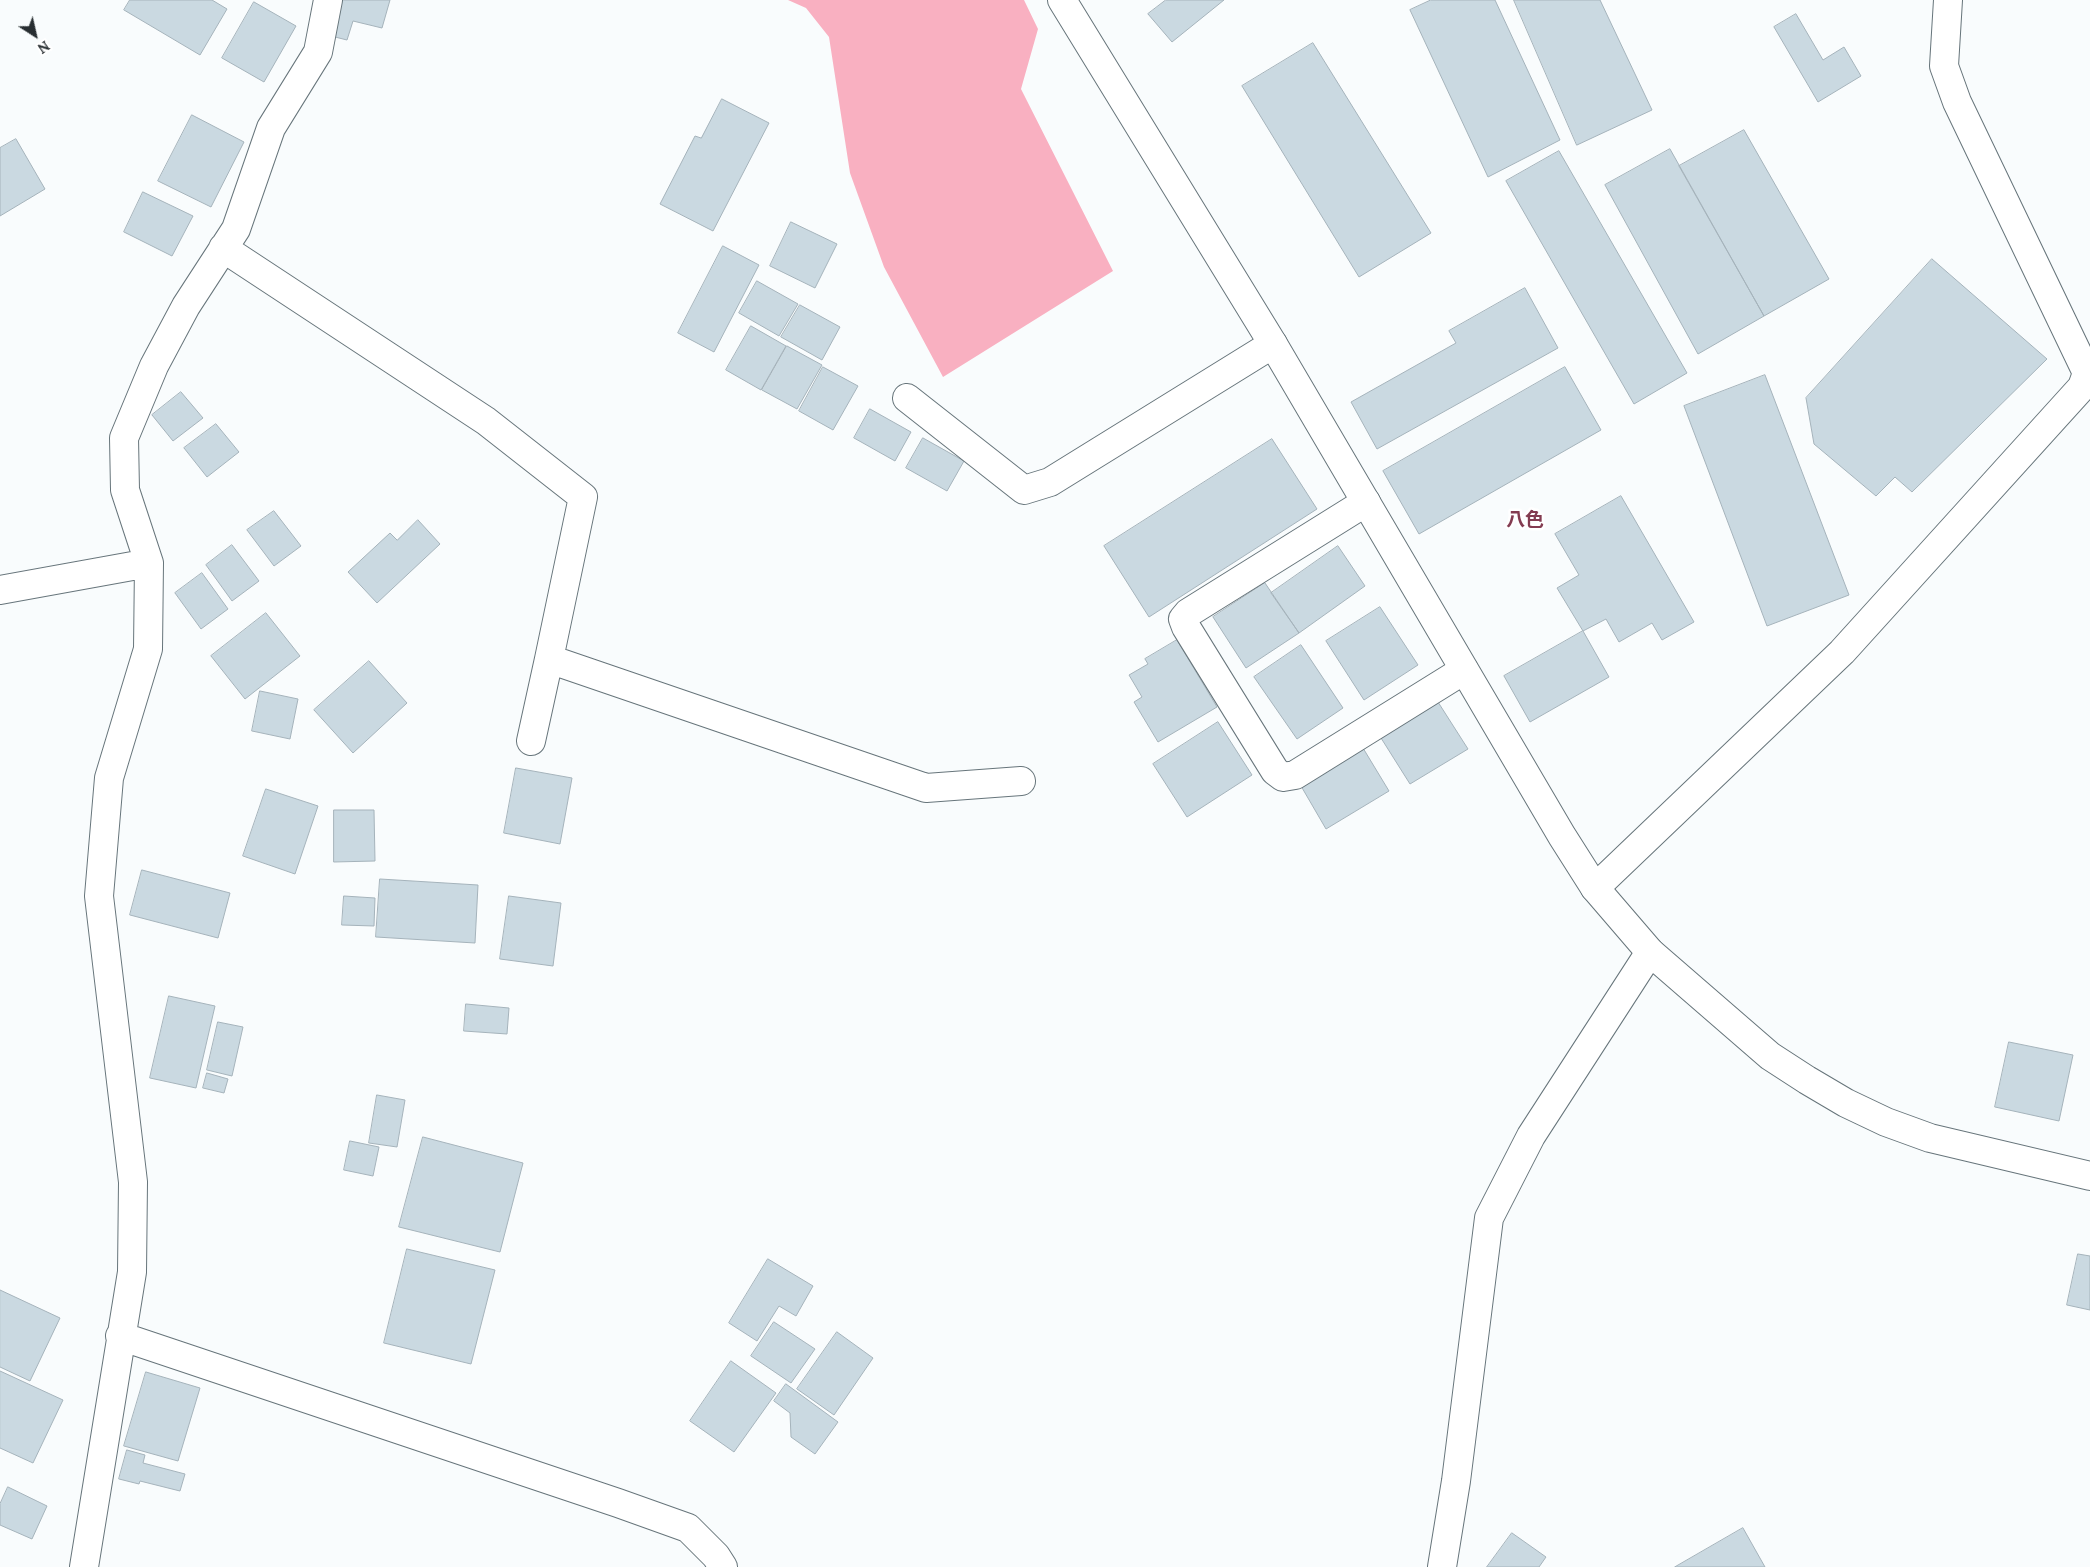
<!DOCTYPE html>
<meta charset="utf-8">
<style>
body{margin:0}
#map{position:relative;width:2090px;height:1567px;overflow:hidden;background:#f9fcfd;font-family:Lora,serif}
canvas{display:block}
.north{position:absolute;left:10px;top:10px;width:50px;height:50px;-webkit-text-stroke:4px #fff;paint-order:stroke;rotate:145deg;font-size:14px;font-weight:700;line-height:20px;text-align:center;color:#282e31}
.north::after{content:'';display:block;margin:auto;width:18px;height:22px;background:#282e31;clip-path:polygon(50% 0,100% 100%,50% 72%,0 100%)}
</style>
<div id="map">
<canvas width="2090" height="1567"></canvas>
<div class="north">N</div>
</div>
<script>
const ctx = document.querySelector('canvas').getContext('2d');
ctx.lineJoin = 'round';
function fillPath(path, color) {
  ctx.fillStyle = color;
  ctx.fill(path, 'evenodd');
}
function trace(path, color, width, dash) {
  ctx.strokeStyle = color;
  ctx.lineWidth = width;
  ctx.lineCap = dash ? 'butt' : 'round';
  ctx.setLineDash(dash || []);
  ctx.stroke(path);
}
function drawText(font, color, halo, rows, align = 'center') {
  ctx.font = font + ' Lora,"Noto Sans JP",serif';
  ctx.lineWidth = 5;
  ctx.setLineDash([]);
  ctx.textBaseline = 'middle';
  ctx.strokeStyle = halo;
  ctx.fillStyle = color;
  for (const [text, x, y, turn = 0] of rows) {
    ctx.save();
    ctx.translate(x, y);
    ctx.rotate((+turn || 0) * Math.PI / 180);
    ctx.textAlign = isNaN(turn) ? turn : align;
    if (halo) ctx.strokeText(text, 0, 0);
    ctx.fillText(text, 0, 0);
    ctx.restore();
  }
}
const water = new Path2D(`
 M788,0H1024L1038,29L1021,89L1113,271L943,377L884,267L850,173L829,37L806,8Z`);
const building = new Path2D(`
 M130,0H212L227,9L200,55L124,10Z
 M340,0H390L382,28L353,21L347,40L331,36Z
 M1166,0H1224L1172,42L1148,14Z
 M1431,0H1495L1560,140L1488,177L1410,10Z
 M1514,0H1600L1652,110L1577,145Z
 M254,2L296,26L264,82L222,58Z
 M1796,14L1823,60L1844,47L1861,76L1818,102L1774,27Z
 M1313,43L1431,233L1359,277L1242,86Z
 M722,99L769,123L713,231L660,204L695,136L701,138Z
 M192,115L244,142L211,207L158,181Z
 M1744,130L1829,279L1764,316L1679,166Z
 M16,139L45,189L0,216V148Z
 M1670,149L1764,316L1698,354L1605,185Z
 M1559,151L1687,373L1634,404L1506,181Z
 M143,192L193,216L172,256L124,232Z
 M791,222L837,244L815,288L770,266Z
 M723,246L759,265L714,352L678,333Z
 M1932,259L2047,359L1912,492L1895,477L1876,496L1814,444L1806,398Z
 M757,281L798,304L779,336L739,313Z
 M1525,288L1558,348L1377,449L1351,402L1456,343L1449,331Z
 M800,305L840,327L822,360L781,337Z
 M751,326L786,346L761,390L726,370Z
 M787,346L822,365L797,409L762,390Z
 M823,367L858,386L833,430L799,411Z
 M1565,367L1601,430L1419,534L1383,471Z
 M1765,375L1849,595L1767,626L1684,406Z
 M181,392L203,418L173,441L152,415Z
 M870,409L911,432L895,461L854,438Z
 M216,424L239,452L207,477L184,448Z
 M923,438L964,461L947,491L906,468Z
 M1272,439L1317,509L1149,617L1104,546Z
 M1621,496L1694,622L1662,640L1652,623L1619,642L1606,619L1583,631L1557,588L1579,575L1555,534Z
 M274,511L301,546L274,566L247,530Z
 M418,520L440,544L377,603L348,572L390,533L397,540Z
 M232,545L259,581L232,601L206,565Z
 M1338,546L1365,586L1299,633L1271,593Z
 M202,573L228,609L201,629L175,593Z
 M1265,583L1299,633L1246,668L1213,617Z
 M1380,607L1418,665L1364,700L1326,641Z
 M266,613L300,656L245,699L211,656Z
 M1583,631L1609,677L1530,722L1504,676Z
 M1177,640L1217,707L1158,742L1134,702L1142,697L1129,675L1148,664L1145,659Z
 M1301,645L1343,708L1297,739L1254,677Z
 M369,661L407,703L353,753L314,710Z
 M260,691L298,699L290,739L252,731Z
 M1438,702L1468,749L1410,784L1381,738Z
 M1218,722L1252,775L1187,817L1153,764Z
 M1363,748L1389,791L1326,829L1301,786Z
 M516,768L572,778L560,844L504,833Z
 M266,789L318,806L295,874L243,856Z
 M334,810H374L375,861L334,862Z
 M142,870L230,893L218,938L130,915Z
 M380,879L478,885L475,943L376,937Z
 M344,896L375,898L374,926L342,925Z
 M509,896L561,903L553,966L500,959Z
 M169,996L215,1006L196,1088L150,1078Z
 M466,1004L509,1008L507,1034L464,1031Z
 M218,1022L243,1027L232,1076L207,1070Z
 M2009,1042L2073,1055L2059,1121L1995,1107Z
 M207,1073L228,1079L224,1093L203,1088Z
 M377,1095L405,1100L397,1147L369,1143Z
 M423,1137L523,1163L500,1252L399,1227Z
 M350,1141L379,1147L373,1176L344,1170Z
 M407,1249L495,1270L471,1364L384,1343Z
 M2078,1254L2090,1256V1310L2067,1305Z
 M768,1259L813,1286L796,1316L779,1306L757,1341L729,1323Z
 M0,1290L60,1318L30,1381L0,1367Z
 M774,1322L815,1349L791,1383L751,1356Z
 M837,1332L873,1358L834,1415L797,1389Z
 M731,1361L776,1393L734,1452L690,1421Z
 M0,1371L63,1400L33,1463L0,1448Z
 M146,1372L200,1388L178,1461L124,1446Z
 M786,1384L838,1422L815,1454L791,1437L790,1413L774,1401Z
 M127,1450L145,1455L143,1463L185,1474L180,1491L140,1481L139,1484L119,1479Z
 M8,1487L47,1506L32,1539L0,1525V1504Z
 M1743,1528L1765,1567H1675Z
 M1512,1533L1546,1557L1539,1567H1487Z`);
const minor = new Path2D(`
 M223,248L486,421L583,497L549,659L926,788L1021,781
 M907,398L1024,490L1050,482L1273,344
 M1366,502L1188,613L1183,619L1186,627L1275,771L1283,777L1295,775L1464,670
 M0,590L149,563
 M531,741L549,659
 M1595,888L1842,652L2082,387L2087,373L1957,102L1944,66L1948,0
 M120,1336L618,1503L688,1528L716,1556L723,1567
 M84,1567L132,1272L133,1182L99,896L109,778L148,649L149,563L125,490L124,438L154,366L186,306L236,229L271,128L318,52L328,0
 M1442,1567L1456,1481L1489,1218L1531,1136L1650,952`);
const tertiary = new Path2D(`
 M1062,0L1273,344L1562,836L1595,888L1650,952L1770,1056L1807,1080L1846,1103L1886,1122L1930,1138L2090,1176`);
const quarterNames = [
 ["八色",1525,521]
];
fillPath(water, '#f9b0c1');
fillPath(building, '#cad9e1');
trace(building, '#a5b3bb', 1);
trace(minor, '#67757b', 30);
trace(tertiary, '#67757b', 30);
trace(minor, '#fff', 28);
trace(tertiary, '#fff', 28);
drawText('bold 19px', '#833c51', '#fff', quarterNames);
</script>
